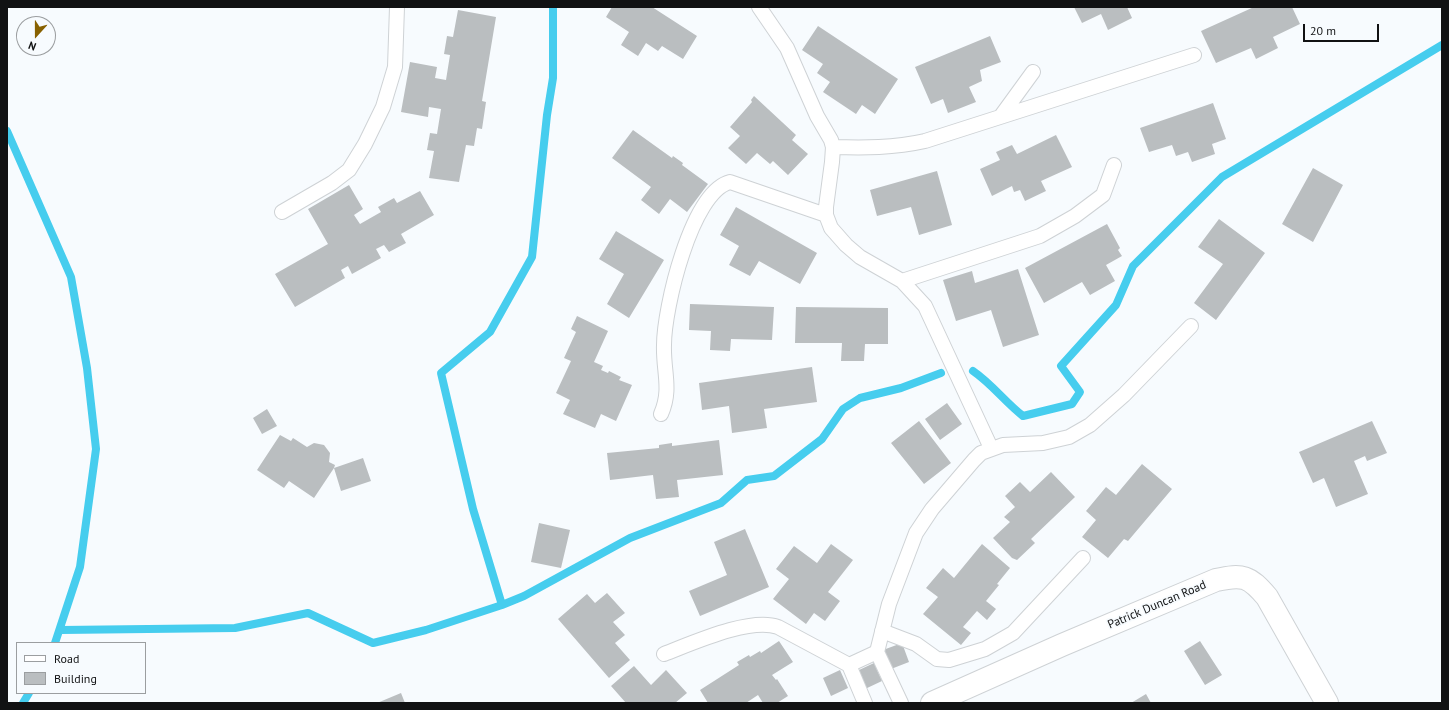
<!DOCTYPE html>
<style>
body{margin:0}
#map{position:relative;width:1449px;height:710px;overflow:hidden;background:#f7fbfe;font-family:"PT Sans",sans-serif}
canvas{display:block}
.frame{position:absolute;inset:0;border:8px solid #111213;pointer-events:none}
.legend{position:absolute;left:16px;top:642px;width:130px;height:52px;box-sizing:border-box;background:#f7fbfe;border:1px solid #9b9ea0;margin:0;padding:5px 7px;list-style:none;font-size:12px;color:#111213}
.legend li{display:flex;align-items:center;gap:8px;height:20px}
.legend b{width:20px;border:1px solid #9b9ea0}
.north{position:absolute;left:16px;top:16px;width:40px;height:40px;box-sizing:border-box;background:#f7fbfe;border:1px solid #9b9ea0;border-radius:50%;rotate:201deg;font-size:11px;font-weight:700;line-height:16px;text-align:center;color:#111213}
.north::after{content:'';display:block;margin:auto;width:14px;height:18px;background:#886100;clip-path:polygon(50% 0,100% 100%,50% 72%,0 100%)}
.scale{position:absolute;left:1303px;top:24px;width:76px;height:18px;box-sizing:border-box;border:2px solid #111213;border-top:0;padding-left:5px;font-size:12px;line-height:14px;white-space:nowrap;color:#111213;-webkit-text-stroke:3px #f7fbfe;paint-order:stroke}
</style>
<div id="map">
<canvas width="1449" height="710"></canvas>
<div class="frame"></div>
<ul class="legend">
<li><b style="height:5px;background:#fff"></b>Road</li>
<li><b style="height:11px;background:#babec0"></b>Building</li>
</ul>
<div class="north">N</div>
<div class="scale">20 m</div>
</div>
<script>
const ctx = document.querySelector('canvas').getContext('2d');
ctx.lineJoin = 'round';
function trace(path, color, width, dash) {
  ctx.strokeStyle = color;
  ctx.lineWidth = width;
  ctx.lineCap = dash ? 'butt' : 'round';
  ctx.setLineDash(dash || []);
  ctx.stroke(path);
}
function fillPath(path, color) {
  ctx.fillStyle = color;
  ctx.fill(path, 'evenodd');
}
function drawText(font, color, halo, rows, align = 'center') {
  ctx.font = font + ' "PT Sans",sans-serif';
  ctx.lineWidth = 3.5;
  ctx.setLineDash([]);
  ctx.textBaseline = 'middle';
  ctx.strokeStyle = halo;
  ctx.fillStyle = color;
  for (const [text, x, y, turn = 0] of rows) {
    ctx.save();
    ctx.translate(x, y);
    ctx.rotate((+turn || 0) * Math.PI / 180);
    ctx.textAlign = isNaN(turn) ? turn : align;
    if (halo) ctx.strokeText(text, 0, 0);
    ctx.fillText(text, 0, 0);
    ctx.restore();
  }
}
const stream = new Path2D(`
 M7,131L71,277L87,368L96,449L80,567L55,643
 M973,371C992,384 1005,402 1023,416L1072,404L1080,392L1061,366L1116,305L1133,266L1222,177L1442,45
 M502,605L524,596L630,538L721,503L747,480L774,476L822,439L843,409L860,398L901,388L941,373
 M61,630L235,628L308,613L373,643L426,630L502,605L473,509L441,373L490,332L532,257L547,115L553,78V7
 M23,703L29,693`);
const building = new Path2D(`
 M612,7H652L697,36L683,59L662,46L658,51L646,43L638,56L621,45L629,32L606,17Z
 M1074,7H1127L1132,18L1108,30L1101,14L1082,23Z
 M1254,7H1292L1300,24L1273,37L1278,48L1256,59L1251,48L1216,63L1201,31Z
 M458,10L496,17L482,101L486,102L482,129L477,128L474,146L466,145L459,182L429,178L434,151L427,150L430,133L437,134L441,109L429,107L428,117L401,112L410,62L437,67L435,78L446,80L450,55L444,54L447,36L453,37Z
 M818,26L898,79L875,114L862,105L856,114L823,92L830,82L817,73L823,64L802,50Z
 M990,36L1001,62L980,70L982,81L969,87L976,102L948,113L943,99L931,104L915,67Z
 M754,96L796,135L792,140L808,154L788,175L773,161L770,164L757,153L746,164L728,148L740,136L730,127L752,102L751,100Z
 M1213,103L1226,139L1212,144L1215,154L1192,162L1188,152L1176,156L1172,145L1149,152L1140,128Z
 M633,130L672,158L673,156L683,163L682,165L708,184L687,212L670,199L659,214L641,200L651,187L612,158Z
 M1056,135L1072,167L1041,181L1046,191L1025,201L1020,190L1014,192L1012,186L992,196L980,169L1000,160L996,152L1012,145L1017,154Z
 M1313,168L1343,185L1313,242L1282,224Z
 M937,171L952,225L919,235L911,207L877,216L870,190Z
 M349,185L363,209L354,215L360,224L381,212L378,207L394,198L397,203L420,191L434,215L401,234L406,243L389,252L384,245L376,249L381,258L352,274L348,266L341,270L345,278L295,307L275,274L328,244L308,209Z
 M736,207L817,253L800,284L759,261L750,276L729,265L739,246L720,235Z
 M1219,219L1265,253L1216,320L1194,303L1223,264L1198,247Z
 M1107,224L1120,248L1118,250L1122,256L1106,265L1115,281L1090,295L1082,282L1044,303L1025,268Z
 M616,231L664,260L629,318L607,304L624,274L599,259Z
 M1018,269L1039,335L1003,347L991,310L956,321L943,280L972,271L975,283Z
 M690,304L774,307L772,340L731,339L730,351L710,350L711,331L689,330Z
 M796,307L888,308V344H865L864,361H841L842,343H795Z
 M577,316L608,331L594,362L603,366L601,370L608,373L609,371L621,377L619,380L632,385L616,421L601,414L595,428L563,414L570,400L556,393L571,361L564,358L576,332L571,329Z
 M812,367L817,402L764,409L767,428L732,433L729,406L702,410L699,383Z
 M947,403L962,424L940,440L925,419Z
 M267,409L277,426L262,434L253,418Z
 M919,421L951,463L924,484L891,443Z
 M1372,421L1387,453L1367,461L1365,456L1354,461L1368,494L1336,507L1324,478L1313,483L1299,452Z
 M280,435L291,441L293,438L307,447L314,443L324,445L330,453L329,462L335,465L334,468L363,458L371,481L341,491L334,468L314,498L289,481L284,488L257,470Z
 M719,440L723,475L677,480L679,497L656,499L653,475L610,480L607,453L659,448V445L672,443V446Z
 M1142,464L1172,489L1128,541L1124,539L1108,558L1082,537L1096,520L1086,511L1106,487L1116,495Z
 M1051,472L1075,497L1031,539L1035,543L1017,560L1012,558L993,538L1010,522L1004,517L1015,507L1005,496L1020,482L1030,492Z
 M539,523L570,530L561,568L531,562Z
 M745,529L769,587L700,616L689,591L727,575L714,542Z
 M831,544L853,560L828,592L840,601L825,621L814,613L806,624L773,599L789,579L776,569L794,546L817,563Z
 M982,544L1010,568L997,584L999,585L986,601L996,609L987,620L977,611L963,627L971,633L961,645L923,614L938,597L926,588L943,568L954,578Z
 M607,593L625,613L613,622L625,635L615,643L630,660L609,678L558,619L587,594L595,603Z
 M779,641L793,662L772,675L776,680L777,679L788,696L777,703H763L758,695L746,703H708L700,690L739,665L737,662L749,655L750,657L760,651L761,653Z
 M1200,641L1222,675L1205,685L1184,651Z
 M902,643L909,662L891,669L883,650Z
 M874,663L882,681L865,689L857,671Z
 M634,666L651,685L666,670L687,693L675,703H626L611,686Z
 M840,670L848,688L831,696L823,678Z
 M401,693L405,703H377Z
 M1146,694L1151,703H1131Z`);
const service = new Path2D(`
 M759,7L787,48L817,116L831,140L833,147L832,162L826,207V215L831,228L846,245L860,257L902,281L925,306L991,448
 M1001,116L1033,72
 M833,147C864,148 894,148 925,141L1194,55
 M282,212L332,183L349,170L365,144L383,107L395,67L397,7
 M902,281L1040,236L1075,216L1103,195L1114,165
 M661,414C672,389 663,371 664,345C664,309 691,192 730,182L826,215
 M882,631L916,644L937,659L949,660L985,649L1013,633L1083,558
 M877,652L901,703
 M664,654C693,643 750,617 778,627L849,665
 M865,703L849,665L877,652L889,604L916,533L932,509L974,460L981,453L1003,445L1043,443L1069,437L1090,425L1124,395L1191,326`);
const minor = new Path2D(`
 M932,703L1062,645L1216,580C1243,574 1249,576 1267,597L1327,703`);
const streetNames = [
 ["Patrick Duncan Road",1157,605,-23]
];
trace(stream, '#46cdee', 8);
fillPath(building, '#babec0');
trace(service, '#ced2d5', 16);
trace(minor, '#ced2d5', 24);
trace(service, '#fff', 14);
trace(minor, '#fff', 22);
drawText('12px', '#111213', '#f7fbfe', streetNames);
</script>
